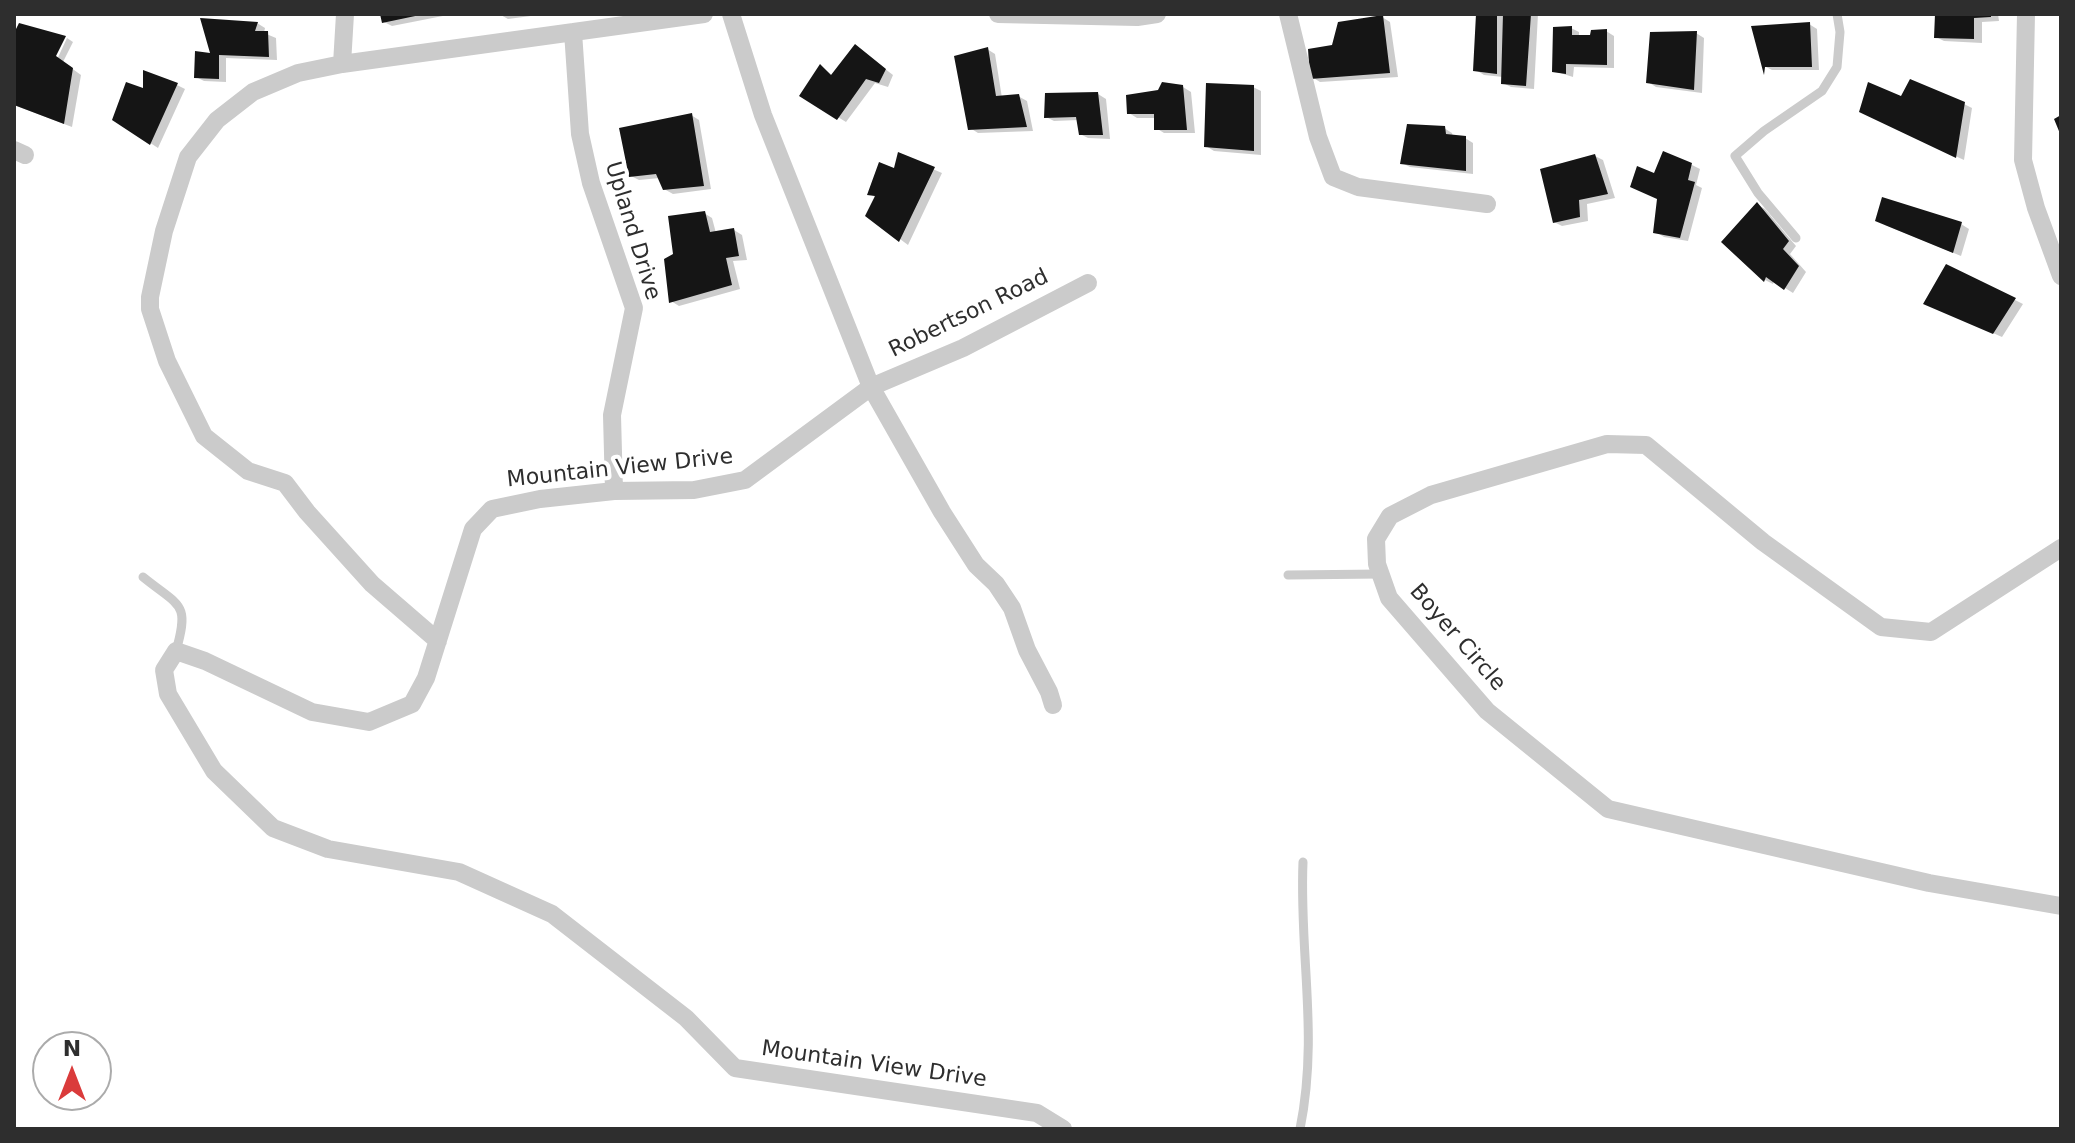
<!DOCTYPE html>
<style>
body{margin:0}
#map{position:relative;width:2075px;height:1143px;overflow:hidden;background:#fff;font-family:"DejaVu Sans",sans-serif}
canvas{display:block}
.frame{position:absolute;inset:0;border:16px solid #2e2e2e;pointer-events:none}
.north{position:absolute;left:32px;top:1031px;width:80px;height:80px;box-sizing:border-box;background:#fff;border:2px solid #ababab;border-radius:50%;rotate:0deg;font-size:22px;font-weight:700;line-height:32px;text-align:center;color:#2e2e2e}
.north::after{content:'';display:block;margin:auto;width:28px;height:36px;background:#da3b3b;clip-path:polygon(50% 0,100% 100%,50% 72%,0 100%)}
</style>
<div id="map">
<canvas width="2075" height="1143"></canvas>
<div class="frame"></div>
<div class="north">N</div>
</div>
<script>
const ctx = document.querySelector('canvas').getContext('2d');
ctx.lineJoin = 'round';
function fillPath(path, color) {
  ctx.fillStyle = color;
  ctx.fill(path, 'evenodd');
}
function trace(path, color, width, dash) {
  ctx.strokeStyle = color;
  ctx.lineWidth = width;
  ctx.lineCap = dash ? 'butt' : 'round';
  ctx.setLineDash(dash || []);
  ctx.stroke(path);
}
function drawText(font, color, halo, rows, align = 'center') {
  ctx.font = font + ' "DejaVu Sans",sans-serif';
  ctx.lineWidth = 8;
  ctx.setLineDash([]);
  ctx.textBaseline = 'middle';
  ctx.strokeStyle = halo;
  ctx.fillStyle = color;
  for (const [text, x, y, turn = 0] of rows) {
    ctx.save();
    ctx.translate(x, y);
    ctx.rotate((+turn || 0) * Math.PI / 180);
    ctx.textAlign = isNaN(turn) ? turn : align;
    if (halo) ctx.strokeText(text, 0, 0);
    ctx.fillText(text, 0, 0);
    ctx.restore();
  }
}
const shadow = new Path2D(`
 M382,14H453L392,26L384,22Z
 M499,14H546L508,19Z
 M1478,14H1499L1505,17V14H1538L1534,89L1511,87L1503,83V77L1484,75L1476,70Z
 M1937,14H1998L1999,21L1982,22V43L1944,41L1936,37Z
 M1382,17L1390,22L1398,77L1320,82L1312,77L1334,47Z
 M257,23L265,28L264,33L276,38L277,60L226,58V82L204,81L196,77L213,56Z
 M1809,24L1817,29L1819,70H1772L1764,66Z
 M1571,28L1579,32V37H1592L1606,31L1614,36V68L1574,67L1573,77L1554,71Z
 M1696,33L1704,38L1702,93L1656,87L1648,82Z
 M14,38L54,66L67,38L73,42L63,62L81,75L72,127L14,105Z
 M987,49L995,54L1002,98L1018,96L1027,101L1033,131L978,133L970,128Z
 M863,52L893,75L888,87L875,83L846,122L802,95L821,66L833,76Z
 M177,85L185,89L158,148L115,120L146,91Z
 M1183,87L1191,92L1195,133H1164L1156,128V118H1137L1129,113Z
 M1253,87L1261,91V155L1214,151L1206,146Z
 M1098,94L1106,99L1110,139L1088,138L1080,134L1079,120L1054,121L1046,117Z
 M1902,98L1964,104L1972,108L1964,160L1869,116Z
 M691,115L699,120L711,189L673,194L664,189L660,178L639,180L631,176Z
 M1444,128L1452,133L1453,137L1465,138L1473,143V174L1410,167L1402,163Z
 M900,155L942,173L908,245L868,215L877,198L870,194L895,171Z
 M1595,156L1603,160L1615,198L1587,204L1588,221L1562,226L1554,222Z
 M1692,165L1700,169L1696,185L1702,188L1688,241L1664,237L1656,232L1659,199L1655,175Z
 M1758,205L1765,209L1796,246L1790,254L1806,272L1793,293L1774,281L1773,284L1765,280L1724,242Z
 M704,213L712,218L716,233L734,230L742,235L747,260L733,261L740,289L679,306L671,301L676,255Z
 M1961,224L1969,229L1961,256L1885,225Z
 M2015,300L2023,304L2002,337L1934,307Z`);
const building = new Path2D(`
 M380,14H419L420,15L382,23Z
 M1476,14H1497V74L1473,71Z
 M1503,14H1531L1526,86L1501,84Z
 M1935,14H1991V17L1974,18V39L1934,38Z
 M1383,15L1390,73L1310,79L1308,49L1332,45L1338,22Z
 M200,18L258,22L255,31H268L269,57L219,55V79L194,78L195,51L210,53Z
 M1810,22L1812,67H1765L1764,75L1751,26Z
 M19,23L66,36L56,56L73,68L64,124L14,105V33Z
 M1572,26V35H1590L1591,30L1607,29V65L1566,64V74L1552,72L1553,27Z
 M1697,31L1694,90L1646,83L1650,32Z
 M855,44L886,69L879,83L866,79L837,120L799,96L820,64L831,75Z
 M988,47L996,96L1019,94L1027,127L968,130L954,56Z
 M143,70L178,83L150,145L112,120L126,82L143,88Z
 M1910,79L1965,102L1956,158L1859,112L1868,82L1901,96Z
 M1162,82L1183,85L1187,130H1154V114H1127L1126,95L1158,90Z
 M1206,83L1254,85V151L1204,147Z
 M1098,92L1103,135H1079L1076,117L1044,118L1045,93Z
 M692,113L704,186L663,190L656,174L629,177L619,128Z
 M2061,115V136L2054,119Z
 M1407,124L1445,126L1446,134L1466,136V171L1400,164Z
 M1663,151L1692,163L1688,180L1695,182L1680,238L1653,233L1657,199L1630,187L1637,166L1654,173Z
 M898,152L935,167L899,242L865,216L875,196L867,195L879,162L894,168Z
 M1595,154L1608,194L1579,200L1580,217L1553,223L1540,169Z
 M1882,197L1962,222L1953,253L1875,221Z
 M1757,202L1789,241L1783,249L1799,266L1784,290L1766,277L1764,282L1721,242Z
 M705,211L710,232L734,228L739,256L726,258L732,285L669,303L664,259L673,254L668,216Z
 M1946,264L2016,298L1993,334L1923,304Z`);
const lane = new Path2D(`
 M1796,238L1758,193L1735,156L1764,131L1822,91L1837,67L1840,32L1837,14
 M1288,575L1381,574
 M143,577C180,607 190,602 176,651
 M1300,1129C1319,1035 1299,954 1303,862`);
const street = new Path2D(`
 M731,14L763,115L871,387L942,512L976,565L996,584L1012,608L1027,650L1049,692L1053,705
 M998,14L1137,17L1157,14
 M1288,14L1318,137L1333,177L1358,187L1487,204
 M2026,14L2023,160L2036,208L2061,276
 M573,32L580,134L591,183L634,308L612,415L614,491
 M342,64L345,14
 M14,150L25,155
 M2061,548L1931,632L1881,627L1763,542L1646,445L1607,444L1431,495L1390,516L1376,539L1377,564L1389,598L1487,711L1608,809L1929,883L2061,906
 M438,641L372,584L307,512L285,483L248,471L204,436L167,361L150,309V297L164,231L188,157L217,120L253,92L298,73L342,64L704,14
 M1063,1129L1037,1113L735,1068L686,1018L552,914L459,872L328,849L273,828L214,771L168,694L164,670L176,651L205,661L312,712L369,722L412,704L426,678L473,529L492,509L540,499L614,491L694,490L745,480L871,387L963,348L1088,283`);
const streetNames = [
 ["Upland Drive",632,231,73],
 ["Robertson Road",969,314,-26],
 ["Mountain View Drive",620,469,-6],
 ["Boyer Circle",1457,638,49],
 ["Mountain View Drive",874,1065,8]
];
fillPath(shadow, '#0003');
fillPath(building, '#151515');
trace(lane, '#cbcbcb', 9);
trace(street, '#cbcbcb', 18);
drawText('22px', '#2e2e2e', '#fff', streetNames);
</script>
